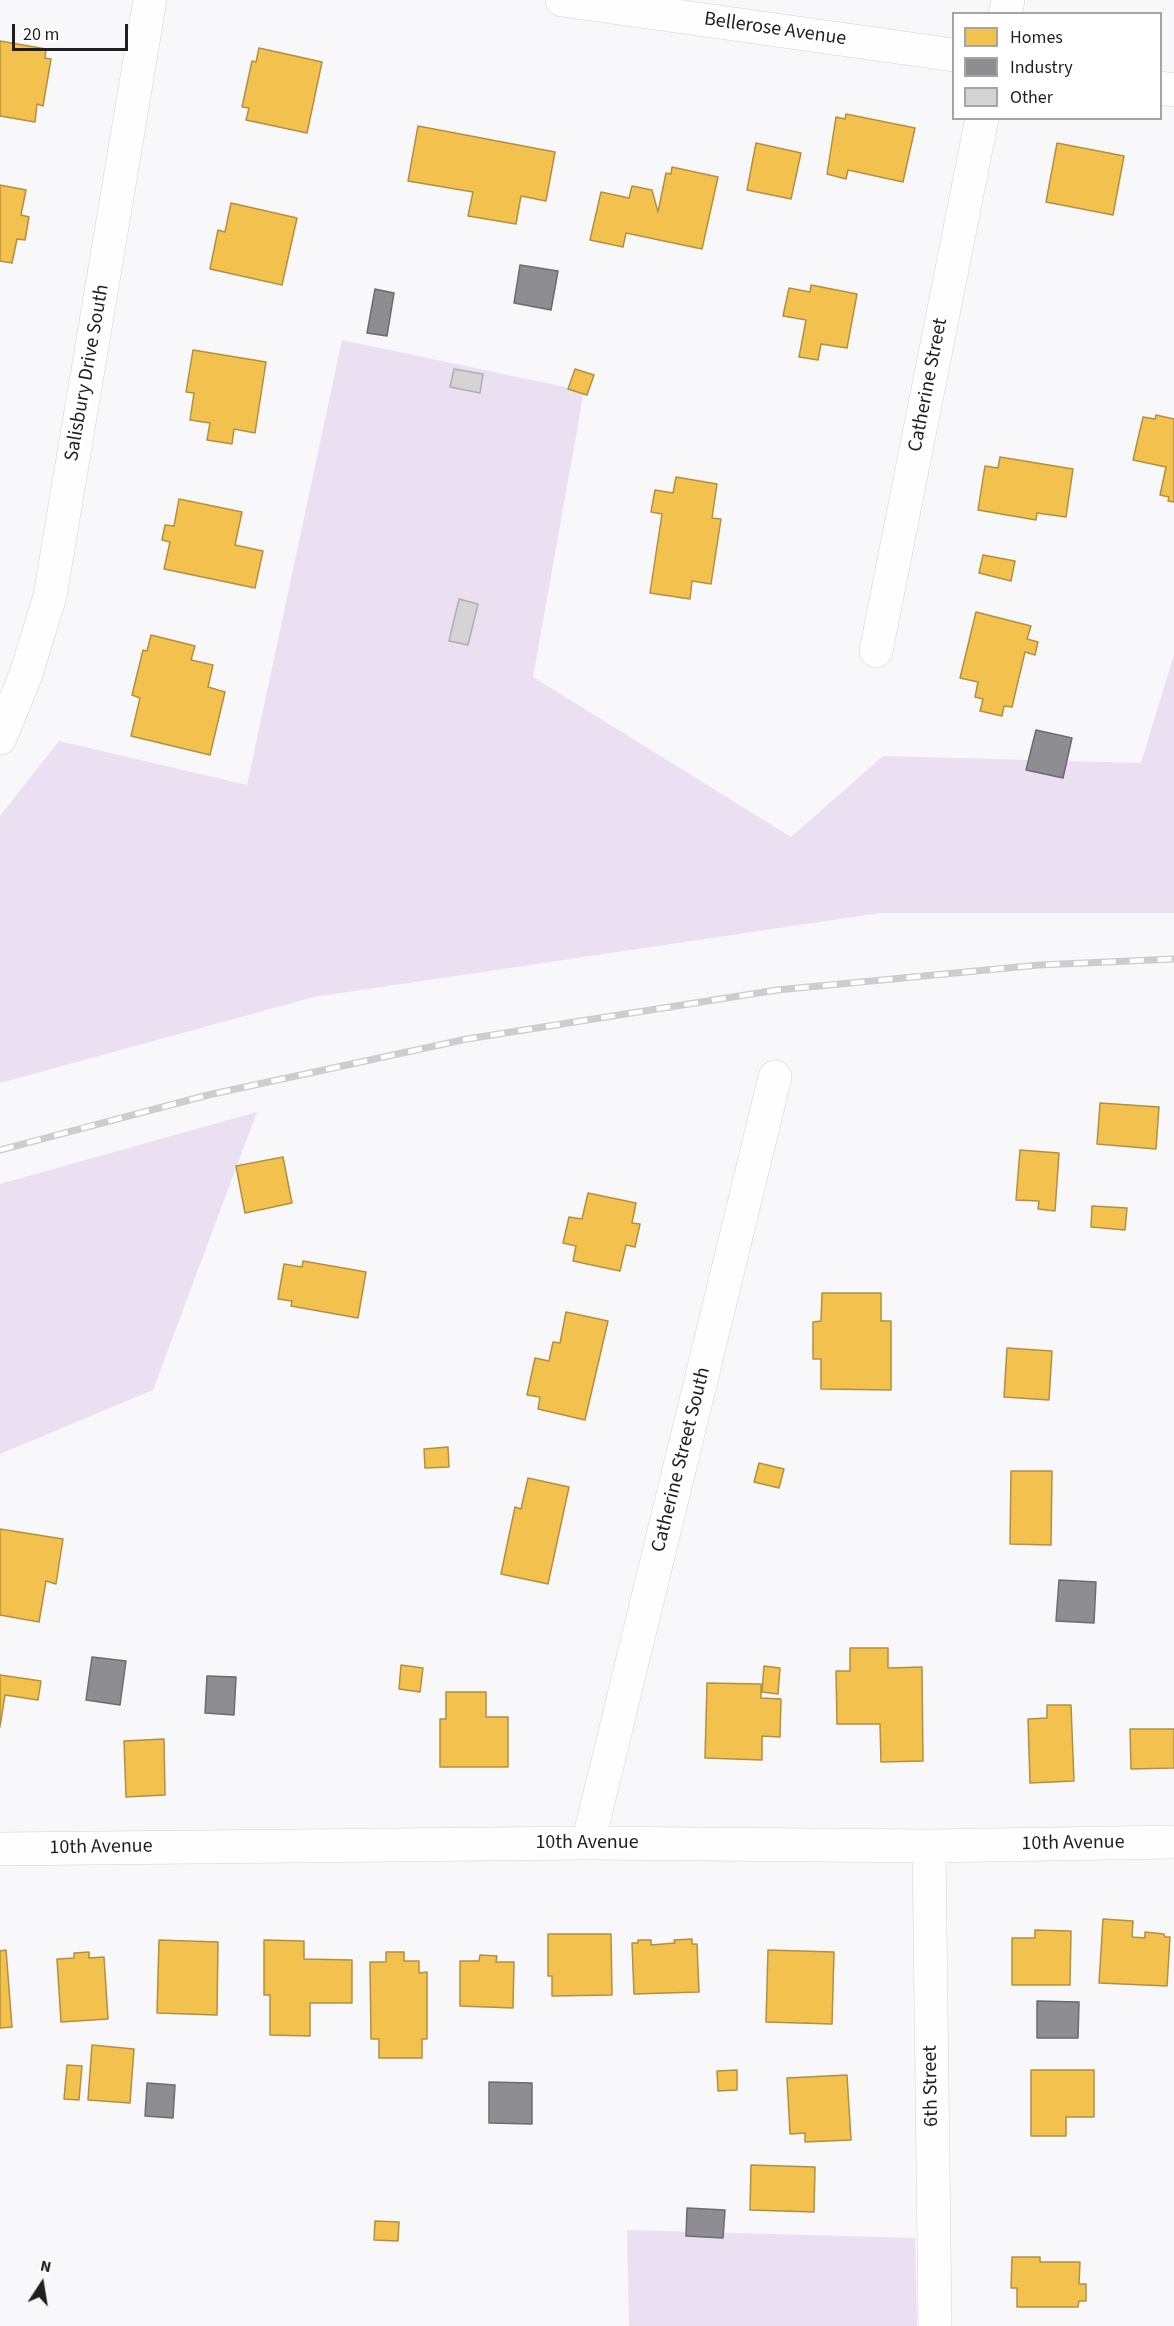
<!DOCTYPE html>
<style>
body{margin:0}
#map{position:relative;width:1174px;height:2326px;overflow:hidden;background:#f8f7f9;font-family:"Source Sans 3",sans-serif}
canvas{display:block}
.legend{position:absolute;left:952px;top:12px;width:210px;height:108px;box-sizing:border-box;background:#fff;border:2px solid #a5a5a6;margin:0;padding:8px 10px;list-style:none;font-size:18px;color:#1f1e20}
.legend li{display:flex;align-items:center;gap:12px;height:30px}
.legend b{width:30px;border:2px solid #a5a5a6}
.north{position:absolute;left:12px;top:2254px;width:60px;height:60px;-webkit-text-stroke:4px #fff;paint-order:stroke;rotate:12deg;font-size:16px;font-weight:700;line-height:24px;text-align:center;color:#1f1e20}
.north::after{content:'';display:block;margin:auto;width:21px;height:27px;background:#1f1e20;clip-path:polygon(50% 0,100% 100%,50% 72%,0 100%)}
.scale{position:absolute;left:12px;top:24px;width:116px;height:27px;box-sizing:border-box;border:3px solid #1f1e20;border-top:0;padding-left:8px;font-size:18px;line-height:21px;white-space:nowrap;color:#1f1e20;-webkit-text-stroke:4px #fff;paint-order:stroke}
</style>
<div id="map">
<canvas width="1174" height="2326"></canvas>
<ul class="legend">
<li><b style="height:16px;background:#f2c14e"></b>Homes</li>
<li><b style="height:16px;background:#8d8d92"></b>Industry</li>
<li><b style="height:16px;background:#d4d4d5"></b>Other</li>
</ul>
<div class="north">N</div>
<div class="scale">20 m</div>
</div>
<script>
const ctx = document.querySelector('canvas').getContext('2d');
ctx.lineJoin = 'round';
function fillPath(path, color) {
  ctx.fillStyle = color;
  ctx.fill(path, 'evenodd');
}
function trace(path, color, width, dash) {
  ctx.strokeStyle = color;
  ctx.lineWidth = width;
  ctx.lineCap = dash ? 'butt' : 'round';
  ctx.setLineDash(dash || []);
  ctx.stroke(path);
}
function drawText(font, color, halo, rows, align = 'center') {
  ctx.font = font + ' "Source Sans 3",sans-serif';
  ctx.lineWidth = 6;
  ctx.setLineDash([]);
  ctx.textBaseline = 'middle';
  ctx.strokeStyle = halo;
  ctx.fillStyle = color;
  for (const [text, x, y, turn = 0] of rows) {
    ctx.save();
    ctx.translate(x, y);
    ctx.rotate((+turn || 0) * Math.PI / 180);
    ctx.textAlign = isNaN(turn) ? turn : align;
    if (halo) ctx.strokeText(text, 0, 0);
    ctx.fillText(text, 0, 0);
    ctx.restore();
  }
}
const green = new Path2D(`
 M342,340L584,391L533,677L791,837L883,756L1141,763L1174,655V913H880L314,997L0,1083V816L59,741L247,785Z
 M257,1112L153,1390L0,1454V1184Z
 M627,2230L915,2238L917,2326H629Z`);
const homes = new Path2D(`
 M0,41L46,49L45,58L51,59L43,106L37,104L35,122L0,116Z
 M259,48L322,62L307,133L246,120L249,108L242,107L252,61L256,62Z
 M846,114L915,128L903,182L848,170L846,179L827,174L836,117L845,119Z
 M418,126L555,152L546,201L521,196L516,224L468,216L473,192L408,181Z
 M756,143L801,153L791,199L747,190Z
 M1057,143L1124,156L1113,215L1046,202Z
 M672,167L718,177L702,249L626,233L623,247L590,240L601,192L629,198L632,186L652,190L658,212L666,173L671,174Z
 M0,185L26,190L21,215L29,217L25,240L17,239L12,263L0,261Z
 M231,203L297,218L282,285L210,269L218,230L225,232Z
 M811,285L857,294L847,348L821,344L818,360L799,357L806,320L783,316L789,288L810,292Z
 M193,350L266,362L255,433L234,429L232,444L207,440L210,423L190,420L194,393L186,392Z
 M575,369L594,375L587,395L568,389Z
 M1156,415L1174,419V502L1168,501L1169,497L1160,495L1166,467L1133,460L1143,417L1155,419Z
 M1000,457L1073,469L1066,517L1037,513L1036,520L978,510L985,466L998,468Z
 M676,477L717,484L712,518L721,519L711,584L692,581L690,599L650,593L662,514L651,512L655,490L673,493Z
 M179,499L242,512L235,545L263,551L255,588L164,569L170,542L162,540L165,525L174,526Z
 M983,555L1015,561L1011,581L979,573Z
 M976,612L1031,626L1027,639L1038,642L1035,655L1025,652L1012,707L1004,706L1002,716L980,711L983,699L975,697L978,682L960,678Z
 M151,635L195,646L191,660L213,665L208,687L225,692L210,755L131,736L140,698L132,695L143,650L147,651Z
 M1100,1103L1159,1107L1156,1149L1097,1144Z
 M1020,1150L1059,1153L1055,1211L1038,1209L1039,1201L1016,1200Z
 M283,1157L292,1203L245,1213L236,1166Z
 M588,1193L636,1203L632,1223L640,1224L635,1247L626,1245L620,1271L573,1261L576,1246L563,1243L569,1217L582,1219Z
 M1092,1206L1127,1208L1125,1230L1091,1227Z
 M303,1261L366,1272L358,1318L291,1306L292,1301L278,1299L284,1264L302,1267Z
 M822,1293H881V1321H891V1390L821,1389V1359H813V1322L821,1321Z
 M566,1312L608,1321L585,1420L538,1409L540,1397L527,1395L535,1358L549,1361L553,1342L560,1343Z
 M1007,1348L1052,1351L1049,1400L1004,1397Z
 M448,1447L449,1467L425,1468L424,1449Z
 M759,1463L784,1469L779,1488L754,1482Z
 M1011,1471H1052L1051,1545L1010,1544Z
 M528,1478L569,1487L548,1584L501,1574L515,1507L521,1509Z
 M0,1529L63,1539L56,1584L46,1581L39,1622L0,1615Z
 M850,1648H888V1668L922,1667L923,1761L881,1762L880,1724H837L836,1671H850Z
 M401,1665L423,1668L420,1692L399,1689Z
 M764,1666L780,1668L778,1694L762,1692Z
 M0,1675L41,1681L38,1700L5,1695L0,1727Z
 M707,1683L761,1684V1698L781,1699L780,1737L762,1736V1760L705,1758Z
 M446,1692H486V1717H508V1767H440V1719H446Z
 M1047,1705H1071L1074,1781L1030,1783L1028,1719L1047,1718Z
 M1130,1729H1174V1768L1131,1769Z
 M164,1739L165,1795L126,1797L124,1741Z
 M1103,1919L1133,1921L1132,1937L1145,1938V1932L1164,1934L1165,1937H1170L1167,1986L1099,1983Z
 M1035,1930L1071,1931L1070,1985H1012V1938H1035Z
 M548,1934H611L612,1995L552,1996V1976H548Z
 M692,1939V1944H697L699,1992L634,1994L632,1943H638V1940H651V1945L675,1943L674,1940Z
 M159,1940L218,1942L217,2015L157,2013Z
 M264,1940L304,1941V1959L352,1960V2003H310V2036L270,2035V1995H264Z
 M6,1950L12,2027L0,2028V1951Z
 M768,1950L834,1952L832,2024L766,2022Z
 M89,1952V1958L104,1957L108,2019L61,2022L57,1959L74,1958V1953Z
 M386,1952H404V1961H419V1973L427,1972V2039H422V2058H379V2039H371L370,1962H386Z
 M480,1955L497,1956L496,1962H514L513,2008L460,2006V1961H479Z
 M92,2045L134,2049L130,2103L88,2100Z
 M67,2065L82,2066L79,2100L64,2099Z
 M737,2070V2090L718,2091L717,2071Z
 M1031,2070H1094V2117H1066V2136H1031Z
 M847,2075L851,2140L805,2142V2133L790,2134L787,2078Z
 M751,2165L815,2167L814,2212L750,2210Z
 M375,2221L399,2222L398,2241L374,2240Z
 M1012,2257H1040V2262H1080L1079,2284H1086V2301H1079L1078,2307H1017V2288H1011Z`);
const industry = new Path2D(`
 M520,265L558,271L551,310L514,303Z
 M375,289L394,293L387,336L367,333Z
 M1036,730L1072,738L1063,778L1026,770Z
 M1059,1580L1096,1582L1094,1623L1056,1621Z
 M92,1657L126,1661L120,1705L86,1700Z
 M207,1676L236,1677L234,1715L205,1713Z
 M1037,2001L1079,2002L1078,2038H1037Z
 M489,2082L532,2083V2124L489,2123Z
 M147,2083L175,2085L173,2118L145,2116Z
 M687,2208L725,2210L723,2238L686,2236Z`);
const building = new Path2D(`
 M454,369L483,374L480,393L450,387Z
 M459,599L478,604L468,645L449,641Z`);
const minor = new Path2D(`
 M1005,14L1008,0
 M876,651L982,118
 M0,738L26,674L50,596L150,0
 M588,1843L775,1077
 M929,1846L935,2326
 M0,1849L588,1843L929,1846L1174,1842`);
const tertiary = new Path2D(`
 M562,0L954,55
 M1160,88L1174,90`);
const rail = new Path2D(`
 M0,1150L208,1095L467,1039L777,990L1039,965L1174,959`);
const streetNames = [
 ["Bellerose Avenue",775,30,8],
 ["Salisbury Drive South",88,373,-80],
 ["Catherine Street",929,385,-79],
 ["Catherine Street South",682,1460,-76],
 ["10th Avenue",587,1844],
 ["10th Avenue",1073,1844,-1],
 ["10th Avenue",101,1848,-1],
 ["6th Street",932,2086,-91]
];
fillPath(green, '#eae0f2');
fillPath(homes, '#f2c14e');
trace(homes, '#b39040', 1.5);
fillPath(industry, '#8d8d92');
trace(industry, '#6c6c70', 1.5);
fillPath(building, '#d4d4d5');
trace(building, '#aeaeaf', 1.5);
trace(minor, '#d3d2d4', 34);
trace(tertiary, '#d3d2d4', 34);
trace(minor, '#fefefe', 33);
trace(tertiary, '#fefefe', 33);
trace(rail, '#cdccce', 7);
trace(rail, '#fff', 4.5, [14]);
drawText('20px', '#1f1e20', '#fff', streetNames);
</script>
